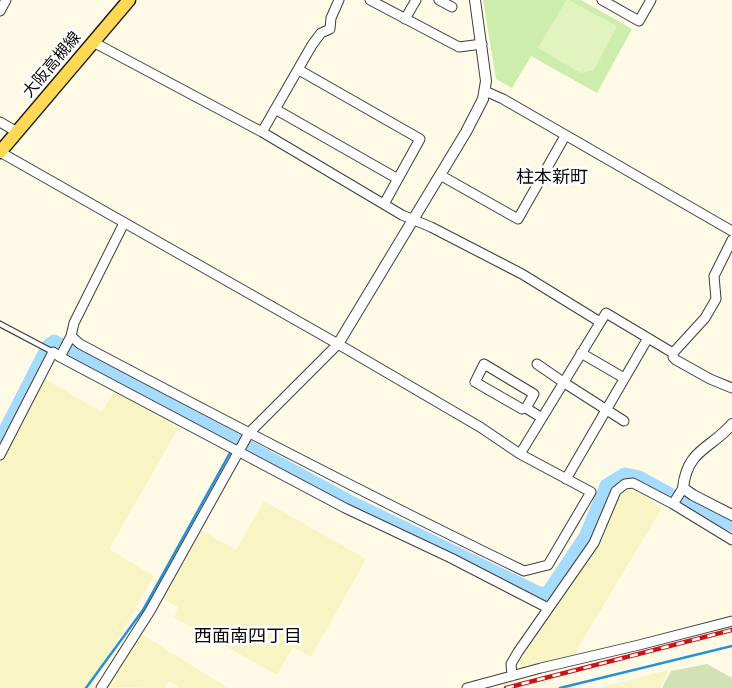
<!DOCTYPE html>
<meta charset="utf-8">
<style>
body{margin:0}
canvas{display:block;background:#fffae6}
</style>
<canvas width="732" height="688"></canvas>
<script>
const ctx = document.querySelector('canvas').getContext('2d');
ctx.lineJoin = 'round';
function fillPath(path, color) {
  ctx.fillStyle = color;
  ctx.fill(path, 'evenodd');
}
function trace(path, color, width, dash) {
  ctx.strokeStyle = color;
  ctx.lineWidth = width;
  ctx.lineCap = dash ? 'butt' : 'round';
  ctx.setLineDash(dash || []);
  ctx.stroke(path);
}
function drawText(font, color, halo, rows, align = 'center') {
  ctx.font = font + ' "IBM Plex Serif","Noto Sans JP",serif';
  ctx.lineWidth = 5;
  ctx.setLineDash([]);
  ctx.textBaseline = 'middle';
  ctx.strokeStyle = halo;
  ctx.fillStyle = color;
  for (const [text, x, y, turn = 0] of rows) {
    ctx.save();
    ctx.translate(x, y);
    ctx.rotate((+turn || 0) * Math.PI / 180);
    ctx.textAlign = isNaN(turn) ? turn : align;
    if (halo) ctx.strokeText(text, 0, 0);
    ctx.fillText(text, 0, 0);
    ctx.restore();
  }
}
const farmland = new Path2D(`
 M45,379L102,412L115,390L179,427L109,549L154,576L90,688H0V456Z
 M628,489L647,497L662,508L570,661L526,672L521,668L519,663L540,630L601,541L619,493Z
 M264,501L366,559L311,657L293,647L277,675L173,617L178,607L161,598L200,529L236,550Z
 M140,633L228,688H179L169,681L164,688L106,687Z
 M669,670L660,688H597Z`);
const green = new Path2D(`
 M483,0H581L632,29L597,93L531,56L512,88L496,79Z`);
const cemetery = new Path2D(`
 M707,664L732,678V688H662L671,671Z`);
const pitch = new Path2D(`
 M566,0H569L617,26L594,70L581,73L538,48Z`);
const stream = new Path2D(`
 M234,446L237,441
 M86,688L143,610L231,451
 M560,688L732,646`);
const river = new Path2D(`
 M0,442L49,346L54,342L351,503L539,594H548L586,537L607,486L625,475L639,478L679,500L732,524`);
const service = new Path2D(`
 M0,324L53,352`);
const minor = new Path2D(`
 M370,0L459,47L482,44
 M439,0L452,7
 M602,0L639,21L651,0
 M0,11L6,0
 M405,19L416,0
 M93,42L262,132L402,215L431,227L522,274L600,322
 M299,70L420,139L384,204
 M485,91L503,99L732,231
 M275,109L398,179
 M0,122L17,132
 M262,132L312,45L321,33L330,29L331,18L339,0
 M0,152L338,344L480,427L520,454L591,492L548,565L524,571C375,499 227,422 80,344L71,336
 M440,175L518,219L565,136
 M581,353L624,378
 M673,353L705,318L716,299L714,276L732,240
 M60,357L345,508L451,558L548,608
 M537,364L563,382L624,421
 M526,408L522,409L475,382L484,364L534,394L526,408L542,418
 M520,454L606,313L673,353V357L676,360L710,379L732,388
 M0,455L53,352L60,357L71,336L74,323L124,223
 M566,479L648,338
 M673,504L683,488
 M512,676L511,664L518,652L594,543L616,491L625,484L633,483L673,504L732,540
 M101,688L150,611L249,433L338,344
 M467,688L541,668L639,645L732,621`);
const tertiary = new Path2D(`
 M338,344L466,132L483,99L486,81L475,0
 M732,424C711,449 687,449 683,488L693,495L732,515`);
const primary = new Path2D(`
 M0,152L129,0`);
const rail = new Path2D(`
 M506,688L732,630`);
const streetNames = [
 ["大阪高槻線",52,65,-50]
];
const neighbourhoodNames = [
 ["柱本新町",552,178],
 ["西面南四丁目",248,637]
];
fillPath(farmland, '#f8f4c4');
fillPath(green, '#cdedac');
fillPath(cemetery, '#d3e2b6');
fillPath(pitch, '#e1f3bf');
trace(stream, '#2590db', 2.5);
trace(river, '#a5dbfd', 15);
trace(service, '#3d3d3d', 7);
trace(minor, '#3d3d3d', 11);
trace(tertiary, '#3d3d3d', 12);
trace(primary, '#1b1b1b', 15);
trace(service, '#fff', 4.5);
trace(minor, '#fff', 9);
trace(tertiary, '#fff', 10);
trace(primary, '#ffd856', 12);
trace(rail, '#c6151c', 4.5);
trace(rail, '#fff', 2.5, [8]);
drawText('16px', '#0a0a0a', '#fff', streetNames);
drawText('18px', '#0a0a0a', '#fff', neighbourhoodNames);
</script>
